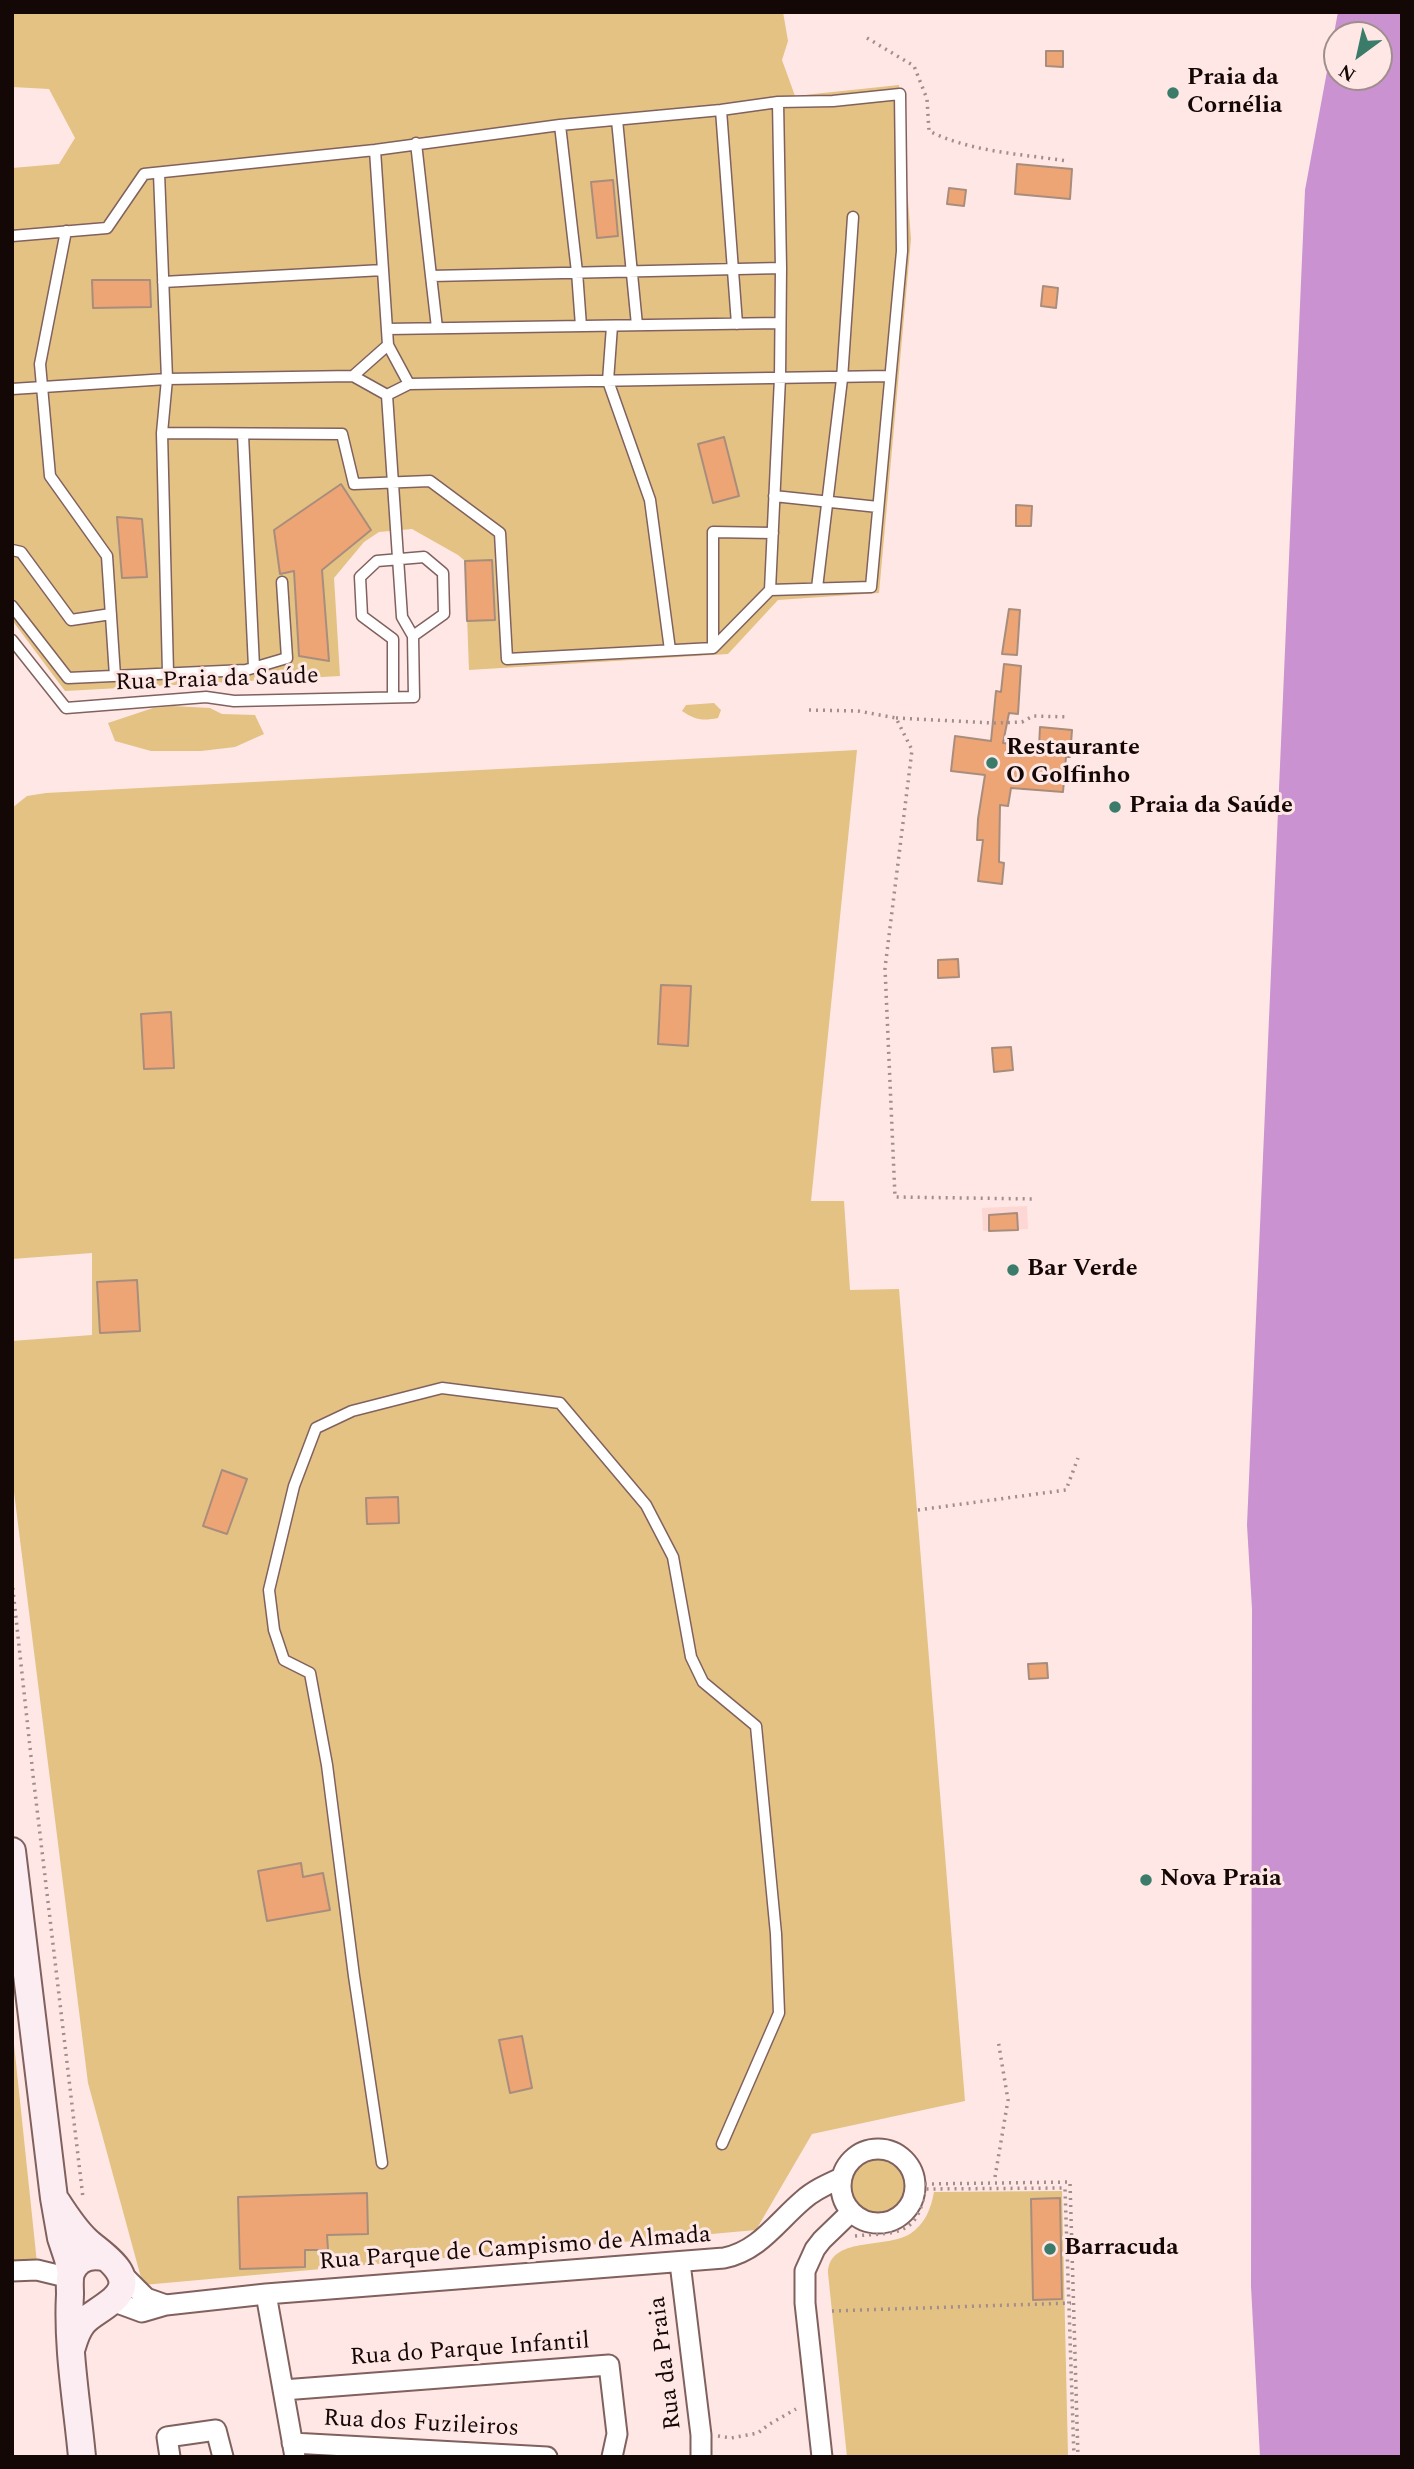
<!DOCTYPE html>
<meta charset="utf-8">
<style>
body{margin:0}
#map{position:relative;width:1414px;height:2469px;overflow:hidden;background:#fee7e5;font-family:Spectral,serif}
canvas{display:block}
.frame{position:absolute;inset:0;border:14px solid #140807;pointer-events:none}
.north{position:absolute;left:1323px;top:21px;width:70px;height:70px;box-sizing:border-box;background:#fee7e5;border:2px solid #a08e8c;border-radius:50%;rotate:213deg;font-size:19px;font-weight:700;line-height:28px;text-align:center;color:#140807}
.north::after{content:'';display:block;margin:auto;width:24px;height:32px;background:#3b7b6a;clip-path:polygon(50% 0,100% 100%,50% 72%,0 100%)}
</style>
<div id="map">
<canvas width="1414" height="2469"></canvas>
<div class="frame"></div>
<div class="north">N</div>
</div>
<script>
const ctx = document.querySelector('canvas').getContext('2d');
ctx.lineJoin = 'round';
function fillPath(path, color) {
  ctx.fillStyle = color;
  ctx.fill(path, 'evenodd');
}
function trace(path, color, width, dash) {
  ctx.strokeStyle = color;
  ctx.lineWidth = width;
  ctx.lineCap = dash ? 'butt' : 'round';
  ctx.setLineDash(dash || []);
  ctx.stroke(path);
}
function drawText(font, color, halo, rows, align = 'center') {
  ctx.font = font + ' Spectral,serif';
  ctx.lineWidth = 6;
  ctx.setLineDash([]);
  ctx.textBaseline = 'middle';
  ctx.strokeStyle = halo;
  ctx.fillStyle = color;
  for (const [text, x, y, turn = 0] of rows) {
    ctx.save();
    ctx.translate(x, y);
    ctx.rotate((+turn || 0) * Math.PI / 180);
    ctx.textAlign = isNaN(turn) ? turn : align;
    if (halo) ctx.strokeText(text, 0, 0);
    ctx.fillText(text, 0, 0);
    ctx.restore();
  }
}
const built = new Path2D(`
 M1027,1206L1028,1229L983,1231L982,1208Z`);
const green = new Path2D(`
 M12,12H783L788,41L782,60L795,96L899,85L911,239L879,593L778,600L728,654L469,670L465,561L458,555L412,529L379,532L364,542L334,578L340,676L65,691L12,620V168L59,164L75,138L49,89L12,87Z
 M714,703L721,710L718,718C703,721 695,720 682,711L686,705Z
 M173,706L210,708L222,714L255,715L264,734L235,747L201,751H151L115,741L108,723L153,708Z
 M857,750L811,1201H844L850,1290L899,1289L965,2101L812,2134L756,2230L143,2285L88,2083L12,1476V1341L92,1335V1253L12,1259V808L27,796L46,793Z
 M12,2025L37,2263L12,2265Z
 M849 2186a29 29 0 1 1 58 0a29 29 0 1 1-58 0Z
 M1062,2191L1068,2457H847L828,2273C829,2236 885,2249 910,2234C925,2224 931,2209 934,2192Z`);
const water = new Path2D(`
 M1338,12H1402V2457H1260L1251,2286L1252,1609L1247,1525L1305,190ZM1337,35H1379V77H1337Z`);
const building = new Path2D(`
 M1046,51H1063V67L1046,66Z
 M1017,164L1072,169L1070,199L1015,194Z
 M613,180L618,236L597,238L591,182Z
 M949,188L966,190L964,206L947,204Z
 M92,280H150L151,307L93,308Z
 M1043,286L1058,288L1056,308L1041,306Z
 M724,437L739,496L713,503L698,444Z
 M341,484L371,530L322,570L329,661L299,656L294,571L280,574L274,530Z
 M1016,505L1032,506L1031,526H1016Z
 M117,517L142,519L147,577L122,578Z
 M492,560L495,620L467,621L465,561Z
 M1009,609L1020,610L1017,655L1002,654Z
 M1004,664L1021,666L1018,714L1009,713L1003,743L1039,747L1040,727L1072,730L1070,757H1066L1063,792L1011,788L1008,806L1000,805L999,862L1004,863L1002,884L978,881L983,840H977L978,819L985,775L951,771L955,736L991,741L996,691L1001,692Z
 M958,959L959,977L938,978V960Z
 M661,985L691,986L688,1046L658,1044Z
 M171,1012L174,1068L144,1069L141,1014Z
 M1011,1047L1013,1070L994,1072L992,1048Z
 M1017,1213L1018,1230L989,1231V1215Z
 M137,1280L140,1331L100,1333L97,1282Z
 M222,1470L247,1479L227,1534L203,1526Z
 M398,1497L399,1523L367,1524L366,1498Z
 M1047,1663L1048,1678L1029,1679L1028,1664Z
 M301,1863L303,1877L323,1873L330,1910L267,1921L258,1871Z
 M522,2036L532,2088L510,2093L499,2040Z
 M367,2193L368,2234L327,2235L328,2250H305V2267L240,2269L238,2197Z
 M1060,2198L1062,2299L1033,2300L1031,2199Z`);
const path = new Path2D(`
 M867,38L914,66L927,99L929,131C971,152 1021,154 1067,161
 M809,710L858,711L896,718L912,750L885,968L895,1197L1036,1199
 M896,718L994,723L1022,722L1033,716L1069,717
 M918,1510L1066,1490L1078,1458
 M12,1581L33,1775L83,2198
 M995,2177L1008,2100L998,2040
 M925,2184L1070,2182L1078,2457
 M855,2236C893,2232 918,2239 925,2189L1065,2188L1074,2457
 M832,2311L1071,2303
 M718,2436L731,2438L758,2433L768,2425L796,2409`);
const lane = new Path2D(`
 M721,110L737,324
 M617,120L637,325
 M560,125L577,272L581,326
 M416,143L431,276L781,268
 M375,150L388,345
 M159,173L167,379L162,433
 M66,231L40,364L50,476L107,556L115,676
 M12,236L107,228L144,174L375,150L560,125L721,110L778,102L833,101L900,94L902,251L871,587L770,590L713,648L507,659L500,533L430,481L354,484L342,434L162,433L168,673
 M431,276L437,328
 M163,282L383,270
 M612,326L608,381L650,500L670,650
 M387,329L780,323
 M388,345L409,384L387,395L353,376Z
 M409,384L890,376
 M12,389L167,379L353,376
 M387,395L402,617L413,636
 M243,435L254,667
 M774,496L878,507
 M12,550L21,552L71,620L111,614
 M817,588L842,379L853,217
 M770,590L780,378L781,268L778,102
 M12,606L68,678L246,670L287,658L282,582
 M12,640L66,708L206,697L234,701L414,697L413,636L444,614L443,573L424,557L377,561L360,577L362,616L393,639V697
 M713,648V532L773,533
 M382,2163L354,1976L327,1765L310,1673L284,1660L274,1630L269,1590L294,1486L316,1428L352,1411L442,1388L560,1403L646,1505L673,1557L691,1657L703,1682L756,1726L776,1934L779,2013L722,2144`);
const street = new Path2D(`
 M841 2186a37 37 0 1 1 74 0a37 37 0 1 1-74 0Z
 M680,2263L701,2435V2457
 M12,2271L37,2270L70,2278
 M119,2271L146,2298L166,2305
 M266,2294L295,2457
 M112,2301L142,2312L166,2305L266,2294L724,2258C759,2251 777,2222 803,2200C814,2190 828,2184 841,2178
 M283,2390L609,2365L617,2434L612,2457
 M292,2443L547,2457
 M170,2457L167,2437L216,2430L223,2457
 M822,2457L805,2303V2271L815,2249L822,2240L851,2212`);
const secondary = new Path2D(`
 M12,1851L54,2198L61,2238L68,2259L71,2273
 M57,2202C66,2216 75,2230 87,2241C102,2255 140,2276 113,2300C90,2319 81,2315 72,2347
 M82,2457C77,2403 67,2348 70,2294C70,2287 69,2279 71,2273C77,2257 93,2254 107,2258`);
const markers = [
 [1173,93,7,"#3b7b6a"],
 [992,763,7,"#3b7b6a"],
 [1115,807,7,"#3b7b6a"],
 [1013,1270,7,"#3b7b6a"],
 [1146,1880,7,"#3b7b6a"],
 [1050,2249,7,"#3b7b6a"]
];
const poiNames = [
 ["Praia da",1187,79],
 ["Cornélia",1187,107],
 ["Restaurante",1006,749],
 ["O Golfinho",1006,777],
 ["Praia da Saúde",1129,807],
 ["Bar Verde",1027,1270],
 ["Nova Praia",1160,1880],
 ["Barracuda",1064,2249]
];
const streetNames = [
 ["Rua Praia da Saúde",217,681,-2],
 ["Rua Parque de Campismo de Almada",515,2250,-4],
 ["Rua do Parque Infantil",470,2351,-4],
 ["Rua da Praia",667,2363,-97],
 ["Rua dos Fuzileiros",421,2425,3]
];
fillPath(built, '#fcd7d4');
fillPath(green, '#e3c283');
fillPath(water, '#ca92d0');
fillPath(building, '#eda576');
trace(building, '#a98d7c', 2);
trace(lane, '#81615e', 13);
trace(street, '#81615e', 23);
trace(secondary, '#81615e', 30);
trace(path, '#a08d8c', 3.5, [2, 5]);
trace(lane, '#fff', 10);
trace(street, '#fff', 19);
trace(secondary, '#fcedf3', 26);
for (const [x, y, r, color] of markers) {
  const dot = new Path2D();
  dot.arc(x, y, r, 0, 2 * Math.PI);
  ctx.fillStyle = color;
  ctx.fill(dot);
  trace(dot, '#fee7e5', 2.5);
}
drawText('bold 24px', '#140807', '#fee7e5', poiNames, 'left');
drawText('24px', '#140807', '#fee7e5', streetNames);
</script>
